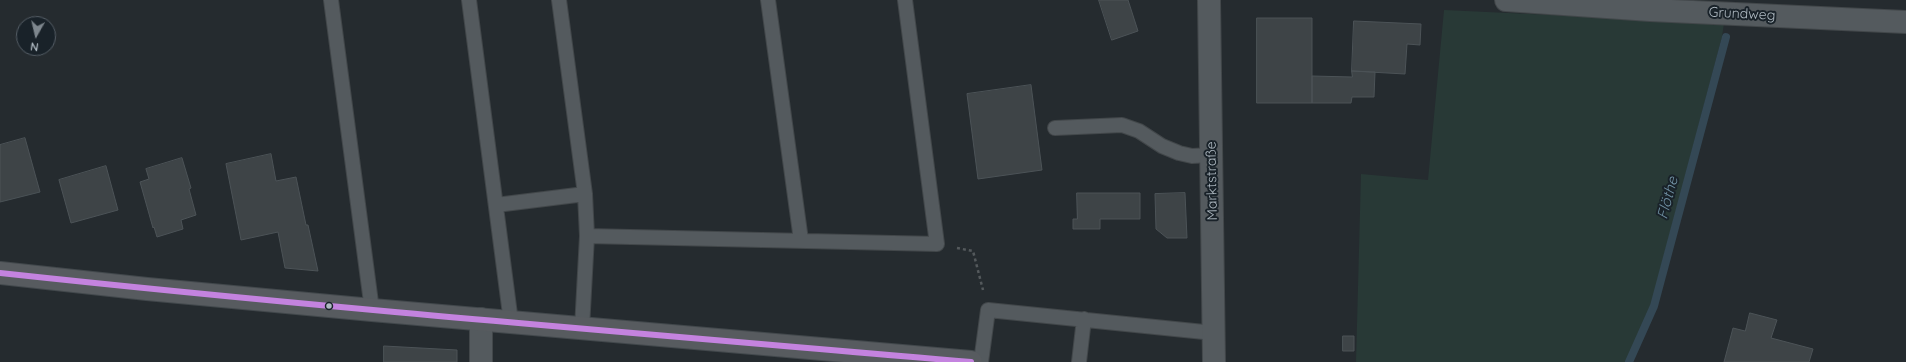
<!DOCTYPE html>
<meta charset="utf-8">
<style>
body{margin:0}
#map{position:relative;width:1906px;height:362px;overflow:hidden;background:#252b2f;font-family:Quicksand,sans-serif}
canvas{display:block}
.north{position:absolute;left:16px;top:16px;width:40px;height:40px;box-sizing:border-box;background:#192229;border:1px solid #555e66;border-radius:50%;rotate:188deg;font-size:11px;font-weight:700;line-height:16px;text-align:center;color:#aeb9c1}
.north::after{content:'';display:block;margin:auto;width:14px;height:18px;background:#7e878e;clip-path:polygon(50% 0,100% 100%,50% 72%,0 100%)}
</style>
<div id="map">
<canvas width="1906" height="362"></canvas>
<div class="north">N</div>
</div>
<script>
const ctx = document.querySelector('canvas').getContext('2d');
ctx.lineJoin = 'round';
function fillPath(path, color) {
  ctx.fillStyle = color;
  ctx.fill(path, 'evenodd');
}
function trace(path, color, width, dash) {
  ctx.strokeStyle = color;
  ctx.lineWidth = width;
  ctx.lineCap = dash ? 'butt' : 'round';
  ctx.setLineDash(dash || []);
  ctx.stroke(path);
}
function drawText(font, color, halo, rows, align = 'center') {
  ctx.font = font + ' Quicksand,sans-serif';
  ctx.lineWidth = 4;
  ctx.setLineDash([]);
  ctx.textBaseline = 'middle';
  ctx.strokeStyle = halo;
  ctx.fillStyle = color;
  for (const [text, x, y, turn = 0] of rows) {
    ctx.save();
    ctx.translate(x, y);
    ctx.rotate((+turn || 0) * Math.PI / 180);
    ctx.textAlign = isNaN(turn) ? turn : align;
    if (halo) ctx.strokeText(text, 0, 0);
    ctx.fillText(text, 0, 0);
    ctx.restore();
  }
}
const green = new Path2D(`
 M1444,10L1724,23L1722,37L1651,305L1626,362H1356L1361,174L1428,180Z`);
const stream = new Path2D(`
 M1629,362L1654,306L1726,37`);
const building = new Path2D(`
 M1099,0H1128L1138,31L1112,40Z
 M1257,18H1312V103H1257Z
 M1354,21L1421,24L1420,45L1407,44L1405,74L1352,71Z
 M1352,71L1375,72L1374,97H1352L1351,103H1312V76L1352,77Z
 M1031,85L1042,170L978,179L967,94Z
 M25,138L40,192L0,202V145Z
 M271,154L276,181L296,177L306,225H308L318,271L285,268L278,232L241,240L226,164Z
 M182,158L191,188L189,189L196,215L181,220L183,229L157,237L154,227L153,228L140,182L149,179L146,169Z
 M106,166L118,210L71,223L59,180Z
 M1077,193H1140V219H1100V229H1073V219H1077Z
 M1185,193L1187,238H1167L1156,229L1155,194Z
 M1750,313L1777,320L1771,338L1813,349L1809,362H1724L1733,328L1745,331Z
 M1343,336H1354V351H1343Z
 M384,346L457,350V362H384Z`);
const path = new Path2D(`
 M957,248L973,251L983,290`);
const lane = new Path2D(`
 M331,0L372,310
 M469,0L511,322
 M559,0L585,194L587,236L582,328
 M768,0L801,240
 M1055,128L1122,125L1139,131L1162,146L1179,153L1192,156L1212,155
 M496,205L585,194
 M587,236L937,244L905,0
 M981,362L988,310L1214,333
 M1079,362L1084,319`);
const street = new Path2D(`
 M1209,0L1214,362
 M1506,0L1650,10L1906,22
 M481,362V319`);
const primary = new Path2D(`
 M0,273L147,289L372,310L971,362`);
const bus1 = new Path2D(`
 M0,273C323,308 647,334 971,362`);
const markers = [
 [329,306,3.5,"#aeb9c1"]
];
const streetNames = [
 ["Grundweg",1742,14,3],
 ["Marktstraße",1212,181,-91]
];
const waterNames = [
 ["Flöthe",1668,198,-75]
];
fillPath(green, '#283936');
trace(stream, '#344855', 8);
fillPath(building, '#3e4447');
trace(building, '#4c5357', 1);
trace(lane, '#42474a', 16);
trace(street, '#42474a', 24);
trace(primary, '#42484c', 24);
trace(path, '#54595c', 2.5, [3, 3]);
trace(lane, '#545a5e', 14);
trace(street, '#545a5e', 22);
trace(primary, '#575b5f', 22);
trace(bus1, '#c483df', 6);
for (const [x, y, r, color] of markers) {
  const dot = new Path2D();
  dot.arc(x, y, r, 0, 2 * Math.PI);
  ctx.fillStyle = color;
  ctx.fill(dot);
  trace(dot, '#192229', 1.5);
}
drawText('14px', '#aeb9c1', '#192229', streetNames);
drawText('italic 15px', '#7090a3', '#192229', waterNames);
</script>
